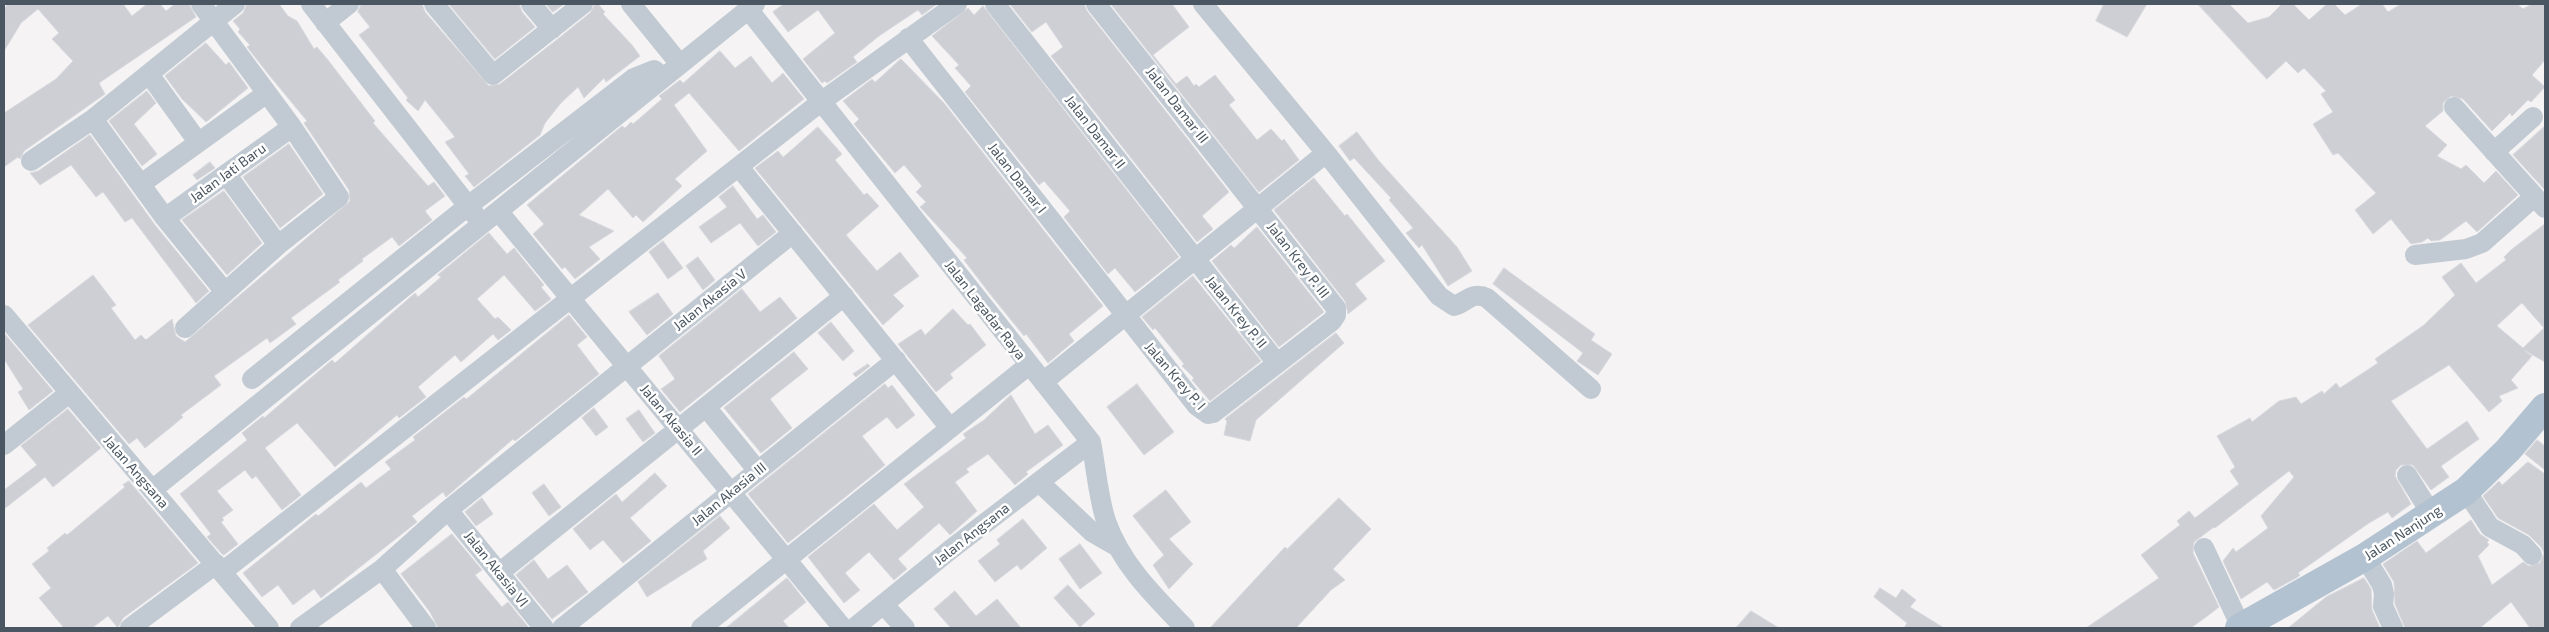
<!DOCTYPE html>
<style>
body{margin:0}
#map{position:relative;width:2549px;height:632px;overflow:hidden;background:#f5f3f3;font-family:"Exo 2",sans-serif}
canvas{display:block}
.frame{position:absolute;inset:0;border:5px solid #4a5661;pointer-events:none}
</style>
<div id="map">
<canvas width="2549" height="632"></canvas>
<div class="frame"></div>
</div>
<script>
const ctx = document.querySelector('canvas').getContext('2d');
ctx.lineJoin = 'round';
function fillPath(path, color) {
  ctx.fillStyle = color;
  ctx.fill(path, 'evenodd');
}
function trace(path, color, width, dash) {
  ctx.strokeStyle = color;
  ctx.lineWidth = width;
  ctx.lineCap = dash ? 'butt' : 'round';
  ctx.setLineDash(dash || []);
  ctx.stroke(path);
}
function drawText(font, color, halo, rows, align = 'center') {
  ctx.font = font + ' "Exo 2",sans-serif';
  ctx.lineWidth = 5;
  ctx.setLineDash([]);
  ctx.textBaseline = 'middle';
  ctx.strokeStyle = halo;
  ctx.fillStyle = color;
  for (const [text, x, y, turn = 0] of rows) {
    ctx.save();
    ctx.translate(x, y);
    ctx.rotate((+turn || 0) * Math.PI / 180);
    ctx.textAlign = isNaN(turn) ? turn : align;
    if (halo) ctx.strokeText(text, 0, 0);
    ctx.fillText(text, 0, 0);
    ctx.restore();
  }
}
const building = new Path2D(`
 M8,4H123L132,16L147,4H160L166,11L175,4H189L196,17L99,83L105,94L24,151L20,159L18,157L4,167V113L56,79L73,61L52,39L59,33L38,9L21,23L4,51V10Z
 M247,4H279L288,16L297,21L314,49L317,47L328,60L375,121L373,123L428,186L434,182L445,196L425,211L432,220L399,246L392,237L362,259L363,261L338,280L340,282L291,318L296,324L270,343L267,338L214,376L221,385L181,415L183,417L170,428L145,448L137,438L129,444L28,325L93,275L116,305L111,308L135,340L141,335L146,340L172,319L176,336L185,342L350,201L349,190L304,123L307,121L269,75L247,47L250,45L238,32L240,29L233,21L243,13Z
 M361,4H422L425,12L489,86L500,84L559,38L590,13L595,4H598L605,12L603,14L632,45L640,56L606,82L604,78L584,98L578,87L561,103L545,123L540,135L474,187L465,176L469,174L445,142L455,137L425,100L418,111L406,100L408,98L359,35L370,27L358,12Z
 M449,4H519L522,12L535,27L495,59Z
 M546,4H564L553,12Z
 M784,4H937L922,15L918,10L879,36L853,57L857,62L827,83L825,81L822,83L803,59L835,33L818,10L788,32L773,12Z
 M1010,4H1084L1087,11L1229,192L1202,216L1213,229L1197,242L1051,56L1063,47L1046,22L1032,32Z
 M1111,4H1172L1189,27L1153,55L1176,84L1187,76L1194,86L1196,84L1199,87L1215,75L1235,100L1229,105L1257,140L1271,129L1282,141L1284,139L1299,160L1259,192Z
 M2104,4H2147L2127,37L2096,21Z
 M2198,4H2229L2248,23L2269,17L2282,4H2293L2309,20L2327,4H2334L2345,15L2362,4H2382L2388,12L2401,4H2517L2523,9L2532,4H2545V60L2532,75L2545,87L2531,102L2528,100L2512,116L2510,113L2492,131L2463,99L2451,96L2443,103V111L2425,126L2447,145L2437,156L2461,169L2466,165L2484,183L2496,171L2518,195L2477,232L2466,221L2440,240L2431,241L2428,238L2422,242L2411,244L2391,219L2373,234L2355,210L2376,193L2338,153L2333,155L2313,124L2333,112L2321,94L2326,91L2304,68L2298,73L2286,61L2267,79Z
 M983,6L1179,257L1135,292L1115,268L1108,274L1064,217L1070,211L1044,181L1039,185L965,92L971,86L955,68L959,65L932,36L968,8L974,15Z
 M206,43L226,65L229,62L248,88L206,122L182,99L165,76Z
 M720,51L735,68L751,56L772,83L783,73L804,99L739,151L689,93L674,105L707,151L675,179L682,186L643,222L636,215L633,218L608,189L579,215L614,231L589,247L600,259L575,279L565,267L562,269L533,234L544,224L527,205L622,126L625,128L631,122L633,124L662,99L659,96L680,80L683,83Z
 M901,59L944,103L1103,306L1069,334L1074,341L1048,363L1026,334L1024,336L990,294L964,260L967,258L920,207L926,202L916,192L922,186L904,165L895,173L854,124L859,119L843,101L872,79L875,82Z
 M147,91L156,103L134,124L157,154L142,166L109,121Z
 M2545,126V190L2513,155Z
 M818,127L842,154L835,160L864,195L867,193L879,206L846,235L877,271L900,252L919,276L893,295L904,306L883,325L755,168L778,151L783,157Z
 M1357,132L1379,161L1457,247L1472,271L1448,286L1422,245L1419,248L1406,233L1413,228L1389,200L1391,198L1354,158L1350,161L1339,146Z
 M90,135L155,225L209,291L196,303L132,218L125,222L103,192L96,197L71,165L40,185L30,173L38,171Z
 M289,144L323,194L280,228L243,177Z
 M210,162L215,168L197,180L193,175Z
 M1314,178L1345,216L1347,214L1385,261L1355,284L1367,299L1348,314L1345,301L1274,210Z
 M733,186L757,219L763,215L776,232L758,246L740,223L711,243L699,227L727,207L719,197Z
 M224,191L262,243L227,275L182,220Z
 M2545,224V362L2524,350L2532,356L2511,380L2518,388L2499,396L2502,401L2489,412L2449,365L2391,401L2427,449L2467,421L2479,439L2441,466L2449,477L2431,490L2413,465H2401L2396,470L2395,476L2411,504L2392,518L2388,512L2369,523L2298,573L2300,575L2298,577L2274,590L2267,582L2241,599L2223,561L2233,548L2236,552L2268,528L2261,516L2294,477L2289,471L2215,528L2214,527L2194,542L2193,553L2219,607L2206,617L2191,628H2086L2159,578L2141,555L2180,525L2177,521L2189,511L2195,518L2239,484L2230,471L2235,467L2217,436L2250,418L2252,422L2279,401L2296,397L2301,404L2322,391L2324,394L2336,383L2340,388L2378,363L2375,359L2424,325L2455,295L2442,277L2461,263L2476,283L2506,260L2504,257L2511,250ZM2522,303L2544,328L2523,348L2497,326Z
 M1257,227L1324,312L1279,347L1212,261L1231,245L1234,248Z
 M489,233L507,254L514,248L544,285L541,287L551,299L535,311L504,275L477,299L495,319L498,317L511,330L498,340L493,334L461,362L455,355L418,387L426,397L399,418L397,415L335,467L297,423L265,448L301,495L282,510L256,476L252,479L245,470L217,491L233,510L222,518L224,520L221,522L238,544L224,555L222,554L207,537L211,534L180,494L247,440L242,433L263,416L264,418L332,360L335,363L415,293L418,297L441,277L438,275Z
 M663,241L683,268L668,279L649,252Z
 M698,257L715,280L703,290L686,266Z
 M1504,268L1595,334L1591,340L1612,354L1598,375L1577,361L1583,353L1493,284Z
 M1193,276L1261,361L1210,401L1192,380L1194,378L1182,366L1184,364L1155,328L1153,330L1142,317Z
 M742,289L760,312L780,297L797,318L680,412L661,389L675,379L659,356Z
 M658,293L673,314L647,335L629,312Z
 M953,309L968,325L970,324L986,345L950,374L953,378L936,392L898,344L921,329L925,335Z
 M569,315L587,337L577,345L599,374L515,441L513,439L446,497L443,492L412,516L417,522L321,598L314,589L293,605L278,585L262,597L243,573L316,514L318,516L361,482L366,488L391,469L385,462L415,440L413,437L464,397L466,399Z
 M831,322L854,351L843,361L818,333Z
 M4,333L53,391L29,410L18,392L23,389L4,359Z
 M1336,333L1344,343L1256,420L1250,441L1224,435L1227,421L1225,419Z
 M794,352L808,369L770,399L792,428L761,453L724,408Z
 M868,364L870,366L856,377L853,374Z
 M885,384L888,388L892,385L915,415L897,429L887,417L862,436L885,465L788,543L748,494Z
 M1137,384L1174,432L1144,455L1107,407Z
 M1011,395L1035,434L1048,425L1063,445L1026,472L1028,474L1015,485L988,454L966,469L969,472L955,482L977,511L950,535L939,523L898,559L907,569L894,580L869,552L845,573L860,590L844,603L808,557L874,504L897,530L924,507L904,484L966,438L963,434L984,420Z
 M594,408L608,427L596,436L582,418Z
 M68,409L101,448L53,487L45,477L4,509V490L37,465L21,446Z
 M639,410L655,433L643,442L626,419Z
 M2537,440L2545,446V470L2525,454Z
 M2528,462L2545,474V628H2530L2511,602L2480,628H2405L2395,604L2394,582L2383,564L2417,541L2426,553L2471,520L2480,534L2489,540L2487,542L2489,545L2478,556L2492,585L2523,562L2529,566L2540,563L2544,553L2541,547L2529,535L2498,518L2483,496L2499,481L2502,485Z
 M655,473L667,486L630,518L651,541L623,563L603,540L590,550L573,529L616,494L622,502Z
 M129,481L198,563L123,618L118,628L108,616L92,628H64L39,598L51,588L32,564L49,551L47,548L65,533L67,535L125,487L123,485Z
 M544,484L561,507L549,516L532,493Z
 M1166,490L1191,522L1169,539L1193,564L1169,589L1153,565L1164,555L1133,516Z
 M482,498L493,514L476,526L465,512Z
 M1339,498L1371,529L1333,569L1345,580L1331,590L1296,628H1210L1285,547L1287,549Z
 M720,516L730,528L703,551L707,559L647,597L638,582Z
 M1023,519L1047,548L1021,570L1017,565L995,582L978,561L1000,544L997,540Z
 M452,534L482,570L475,575L502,607L508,602L529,628H438L430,612L401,574Z
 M1080,544L1102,573L1080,589L1059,559Z
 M534,560L548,579L567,565L588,592L552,619L516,575Z
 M787,578L806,602L783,621L789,628H726Z
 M2364,578L2371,589L2372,610L2380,628H2288L2326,597Z
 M1068,585L1095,614L1080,627L1054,598Z
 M1880,588L1896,598L1902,589L1916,600L1910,607L1944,628H1904L1907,623L1874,597Z
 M955,591L976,616L997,599L1021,628H951L934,609Z
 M1751,611L1779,628H1736Z`);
const minor = new Path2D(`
 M311,4L475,215
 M434,4L493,75L583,4
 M531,4L552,29
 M631,4L679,63
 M995,4L1277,363
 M1203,4L1326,153L1439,296L1454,306C1467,302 1472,291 1487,298L1591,389
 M748,9L1091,442C1096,467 1098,496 1106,521C1121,564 1154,596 1185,628
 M325,23L349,4
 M908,38L1197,406L1208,414L1213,413L1332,321L1336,315V308L1096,4
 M149,74L198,142
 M2454,107L2545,208
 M93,119L165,218L225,292
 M2494,152L2533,117
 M31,161L93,119L235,4
 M739,167L950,428
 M226,174L278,245
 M141,184L267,93
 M499,212L843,628
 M165,218L292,127
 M2415,255L2466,249L2482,243L2534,197
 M4,315L269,628
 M185,328L278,245L339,197L292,127L201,4
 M252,379L468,206L634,78L654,70L663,77
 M1043,382L1326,153
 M706,407L758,471
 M4,445L68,394
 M2407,475L2432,515
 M1039,482L1092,532L1118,547
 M152,490L755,4
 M2466,491L2490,527L2523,545L2532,555
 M448,510L544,628
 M2204,548L2241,627
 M2365,557L2382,585L2384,594L2383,606L2393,628
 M222,572L822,101L957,4
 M499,573L844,296
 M884,605L905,628
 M130,628L216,564
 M300,628L382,569
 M426,628L382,569L448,510L793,233
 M562,628L896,360
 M701,628L1029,365
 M854,628L950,550L1091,442`);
const primary = new Path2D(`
 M2239,628L2365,557L2466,491L2508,450L2545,407`);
const streetNames = [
 ["Jalan Damar III",1177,105,52],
 ["Jalan Damar II",1095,132,52],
 ["Jalan Jati Baru",228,173,-36],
 ["Jalan Damar I",1017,178,52],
 ["Jalan Krey P. III",1298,260,52],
 ["Jalan Akasia V",710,300,-39],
 ["Jalan Lagadar Raya",985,310,52],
 ["Jalan Krey P. II",1236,312,51],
 ["Jalan Krey P. I",1175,376,49],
 ["Jalan Akasia II",671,420,50],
 ["Jalan Angsana",136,472,49],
 ["Jalan Akasia III",729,494,-39],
 ["Jalan Nanjung",2403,533,-33],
 ["Jalan Angsana",972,534,-38],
 ["Jalan Akasia VI",496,569,51]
];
fillPath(building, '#cdcfd5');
trace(building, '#d7d9de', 1);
trace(minor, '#c1cad2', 20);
trace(primary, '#b3c2d1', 28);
drawText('14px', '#4a5661', '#fff', streetNames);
</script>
